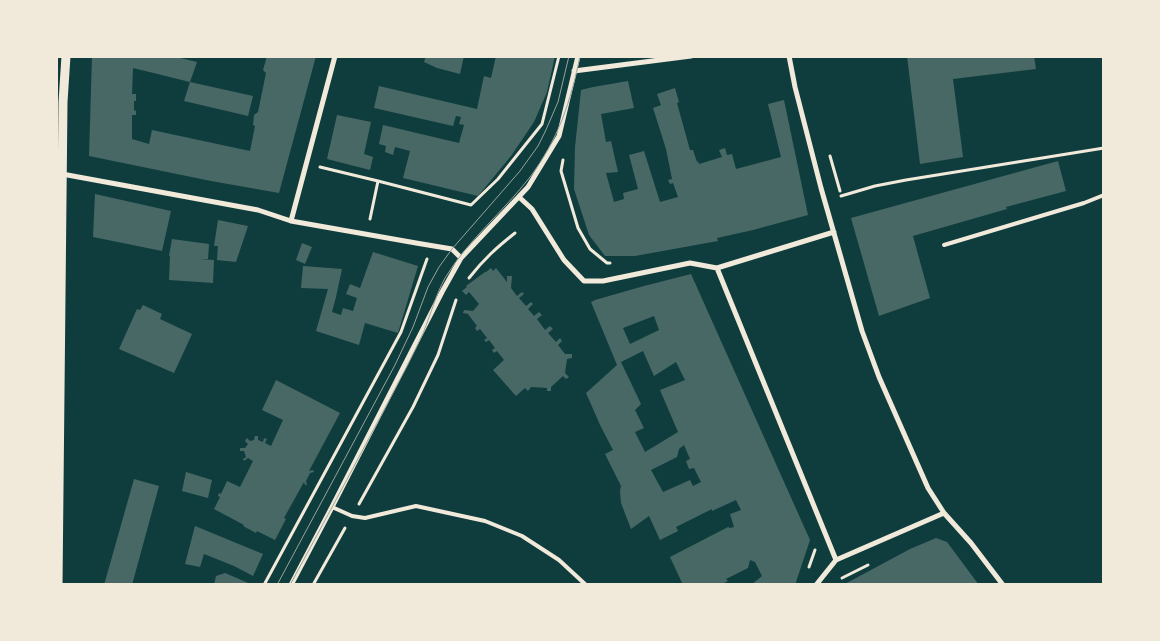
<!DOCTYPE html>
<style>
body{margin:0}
#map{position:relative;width:1160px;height:641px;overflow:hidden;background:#0f3d3e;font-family:"PT Sans",sans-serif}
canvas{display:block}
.frame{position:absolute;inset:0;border:58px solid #f1e9da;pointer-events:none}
</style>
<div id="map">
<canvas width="1160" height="641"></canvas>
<div class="frame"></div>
</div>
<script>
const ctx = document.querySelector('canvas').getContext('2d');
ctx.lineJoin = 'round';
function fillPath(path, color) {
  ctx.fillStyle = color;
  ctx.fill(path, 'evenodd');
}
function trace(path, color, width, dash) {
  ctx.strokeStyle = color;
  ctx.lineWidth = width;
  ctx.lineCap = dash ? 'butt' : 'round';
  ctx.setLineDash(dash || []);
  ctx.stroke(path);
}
const building = new Path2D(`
 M92,56H172L197,62L190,82L133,68L132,94H136V101H134V110L136,111V115H132V139L149,144L152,130L250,151L255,126L253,125L254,115L258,112L266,73L263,70L267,56H316L279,193L211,181L89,156Z
 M426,56H464L460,74L437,68L424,62Z
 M496,56H555L547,92L534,122L511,156L478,196L403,178L410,151L395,147L393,155L385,152L386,146L379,144L383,125L459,143L464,125L459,124L461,117L456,116L453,126L374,108L379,86L477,109L484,76L491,78Z
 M907,56H1034L1036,69L953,79L963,157L920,164Z
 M628,81L634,108L601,114L606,142L611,141L618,172L606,173L614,202L624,199L623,193L638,189L629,155L644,151L660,202L678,197L673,183L670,184L668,180L672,179L666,149L653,108L661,105L657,94L675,88L679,102L677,103L690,150H693L697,162L698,161L699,164L722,157L719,150L725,148L727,155L732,154L736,169L781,157L768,104L784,100L808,215L753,230L717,238L718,241L635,256H605L589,235L574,189L575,147L581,90L593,87Z
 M190,82L253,96L248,116L184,101Z
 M337,115L371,122L364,154L373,157L370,170L327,159Z
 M1058,161L1066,191L1006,207L1007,209L913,236L930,298L879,316L851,218Z
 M95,194L171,211L162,251L93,237Z
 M218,220L248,226L236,262L217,260L218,246H214Z
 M172,239L209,244L208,259H199L214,260L213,283L169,280L170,256H169Z
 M302,243L312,247L305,264L296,260Z
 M373,252L418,266L398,333L365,323L359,345L316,331L328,289L301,288L303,266L342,269L336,297L332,312L341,315L343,308L353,311L357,298L346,294L350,284L360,288Z
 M491,268L493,271L496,268L507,282V276H512L511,288L517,296L522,292L524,294L519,298L526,306L531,302L533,304L528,309L534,316L539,312L542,315L537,319L545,330L550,326L553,329L548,333L556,342L560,338L562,341L558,345L565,354H572V358L567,359L565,373L569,377L566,379L563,376L551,387V391H547V388L531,387L528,391L525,388L516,396L493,370L504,360L497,351L494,353L492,350L495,348L489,340L486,342L484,340L487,338L480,329L477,331L475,328L477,326L468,314L463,313L464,310L473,311L479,304L469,292L466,295L462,291L467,287L466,286L485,272H486Z
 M691,274L810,540L795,585H751L762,576L755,562L750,560L748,568L726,579L728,581L720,585H683L670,557L728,527L730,528L734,527L730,514L741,510L736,500L712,511V509L676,527L678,531L660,540L649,516L631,529L621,503L620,491L621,486L605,454L613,450L601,427L586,393L617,365L591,302L595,300L644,286ZM654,316L659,330L630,344L623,328ZM643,351L654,376L676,362L685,380L660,390L678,432L645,452L635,432L644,428L635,410L641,404L621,362ZM684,445L690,459L686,461L689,469L694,468L701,482L693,486L690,480L663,492L651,470L677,457L679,449Z
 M143,305L162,314L160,319L192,334L174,373L119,349L137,309L140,310Z
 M276,380L340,413L309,471L313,470L314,472L310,473L306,481L307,485H305L304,482L284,518L286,519L275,540L257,531L256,533L243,526L244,525L214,509L220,497L218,496L219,493L221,494L227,481L240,487L253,461L248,458L244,461L243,459L246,457L244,451H240V448H245L248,444L245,441L247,438L250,441L254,440L255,436H258V440L263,442L264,438L267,439L265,443L271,446L283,420L262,410Z
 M186,472L212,480L208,498L182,491Z
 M134,479L159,486L132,585H104Z
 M195,526L263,554L253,576L234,566L204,554L200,567L185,564Z
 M936,538L947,542L979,585H843L910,549Z
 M225,573L253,585H214L216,576Z`);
const path = new Path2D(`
 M830,156L840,191
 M563,160L561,171L578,228L590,249L607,263H610
 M320,167L378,181L370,219
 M378,181L471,205L498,179L542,124L559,56
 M841,196L875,186L906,180L1104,148
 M469,278C484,259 496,248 515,233
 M359,504L413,407L438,355L456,300
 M809,567L815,550
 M842,578L868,565
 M264,585L401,332L427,259
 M313,585L345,528`);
const service = new Path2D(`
 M944,245L1084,203L1104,195
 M332,507L352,516L365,518L416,506L485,521L522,536L559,560L586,585`);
const minor = new Path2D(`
 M789,56L795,87L821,188L862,331L879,377L928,488L944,513L836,560L816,585
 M574,71L691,56
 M62,174L258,210L291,221L416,243L452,249L461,258
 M519,197L532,209L564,260L584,281H603L690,263L717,268L834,232
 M291,221L335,56
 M717,268L836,560
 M944,513L971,543L1003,585
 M291,585L332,507L442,292L461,258L528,187L559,136L578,56`);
const tertiary = new Path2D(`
 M58,585L63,102L66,56`);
const tram = new Path2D(`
 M277,585L395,365L413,327L428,287L439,267L452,249L520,171L538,146L545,132L558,102L569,56
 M290,585C329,513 368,441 406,368C412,356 418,344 424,331C431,313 436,295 445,278C468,240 503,212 530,177C558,140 571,101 580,56`);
fillPath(building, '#486865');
trace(path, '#f1e9da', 3);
trace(service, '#f1e9da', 4);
trace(minor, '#f1e9da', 5);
trace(tertiary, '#f1e9da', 9);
trace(tram, '#97a49c', 1);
</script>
